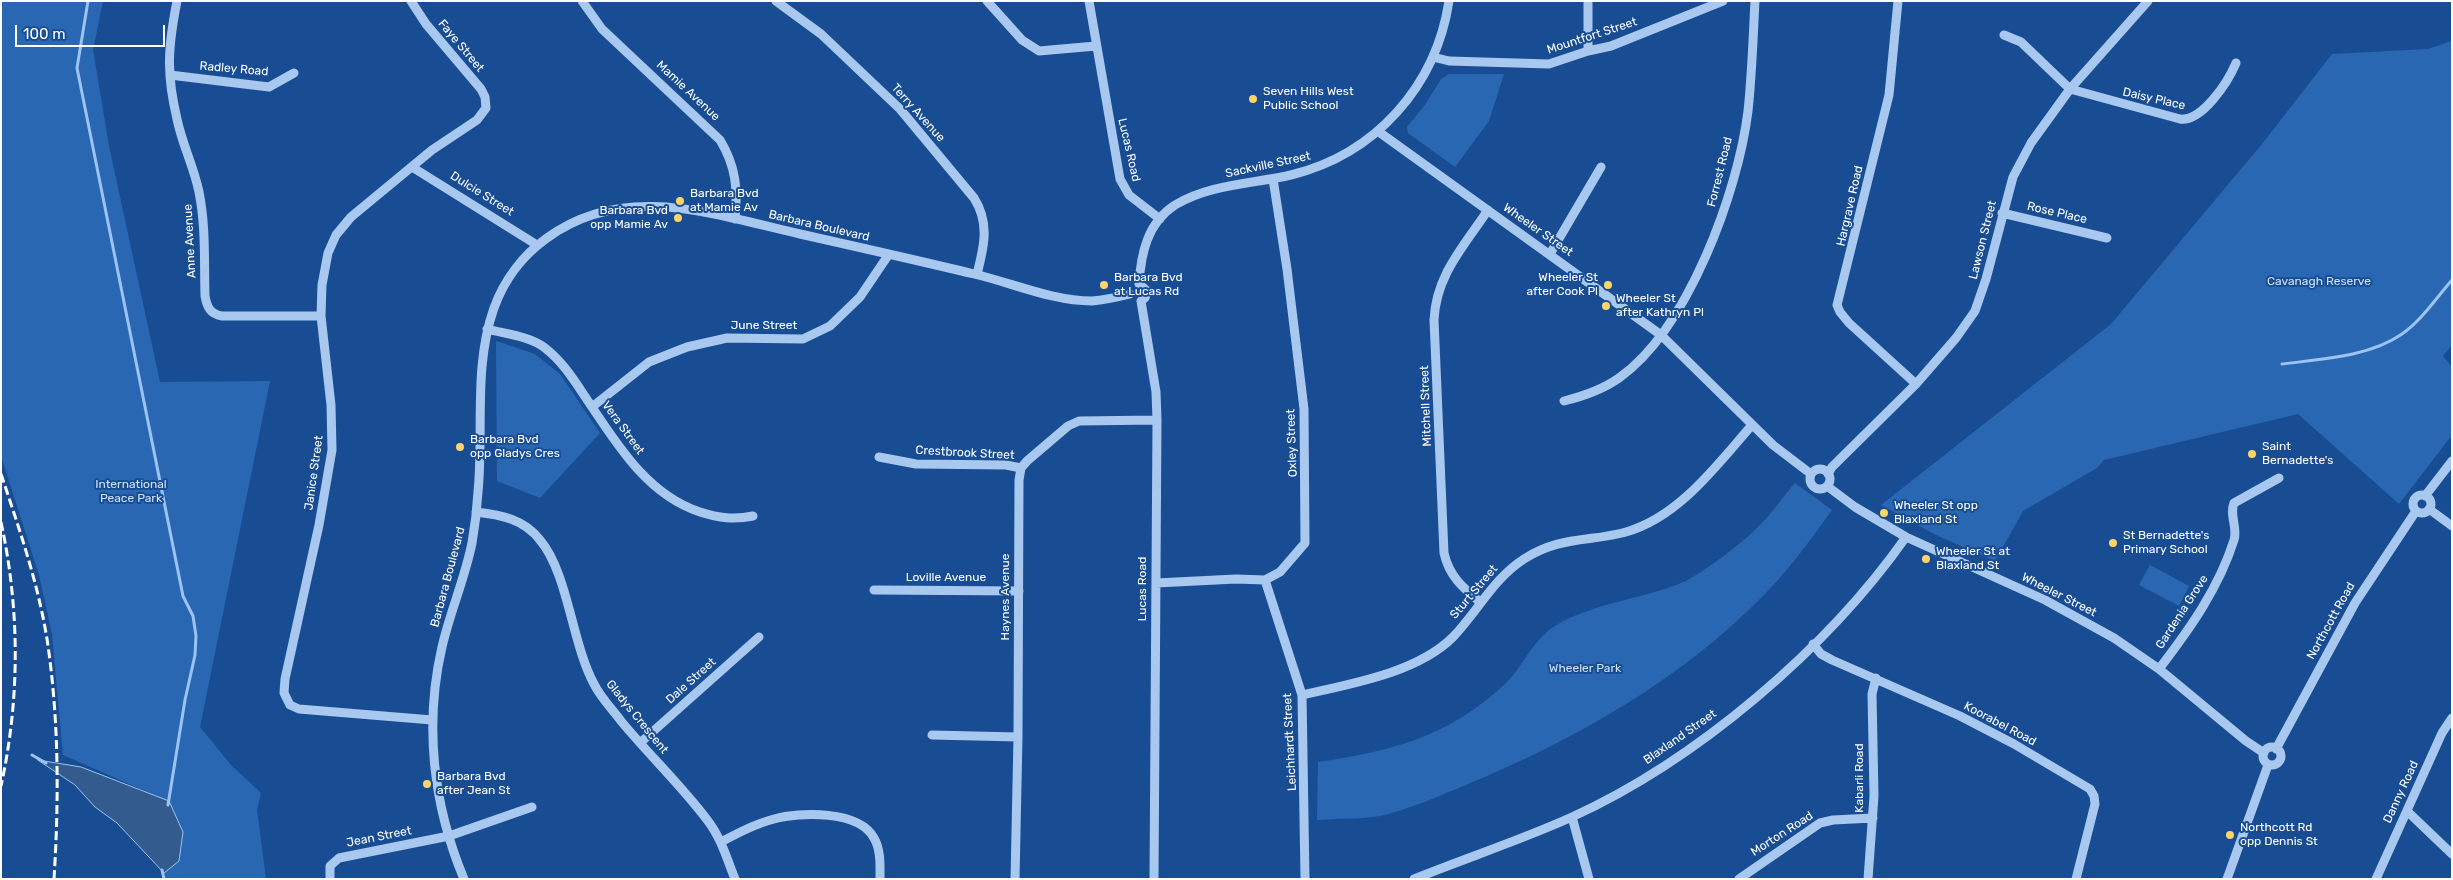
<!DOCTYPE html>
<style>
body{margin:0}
#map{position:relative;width:2453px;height:880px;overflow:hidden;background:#184d94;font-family:Rubik,sans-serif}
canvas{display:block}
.frame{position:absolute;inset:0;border:2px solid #fff;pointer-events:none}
.scale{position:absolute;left:15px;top:25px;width:150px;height:22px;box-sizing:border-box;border:2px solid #fff;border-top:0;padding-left:6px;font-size:15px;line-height:18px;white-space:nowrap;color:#fff;-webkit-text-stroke:4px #184d94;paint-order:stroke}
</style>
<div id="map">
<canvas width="2453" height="880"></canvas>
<div class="frame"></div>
<div class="scale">100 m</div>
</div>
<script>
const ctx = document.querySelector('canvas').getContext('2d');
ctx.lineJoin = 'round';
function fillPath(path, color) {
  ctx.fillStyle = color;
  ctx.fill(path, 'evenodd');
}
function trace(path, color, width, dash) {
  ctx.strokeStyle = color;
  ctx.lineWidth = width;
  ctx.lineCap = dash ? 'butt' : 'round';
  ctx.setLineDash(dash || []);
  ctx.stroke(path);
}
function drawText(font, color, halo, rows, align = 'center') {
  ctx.font = font + ' Rubik,sans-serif';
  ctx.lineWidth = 4;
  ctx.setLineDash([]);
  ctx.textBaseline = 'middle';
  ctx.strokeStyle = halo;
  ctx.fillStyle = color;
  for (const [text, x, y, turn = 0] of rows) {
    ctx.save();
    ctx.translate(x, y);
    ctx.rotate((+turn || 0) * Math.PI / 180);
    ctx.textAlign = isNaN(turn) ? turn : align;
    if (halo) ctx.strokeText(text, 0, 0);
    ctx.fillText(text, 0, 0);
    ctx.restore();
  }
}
const green = new Path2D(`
 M1,1H103L93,50L109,146L160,382L270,381L200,727L231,765L261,793L257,810L266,879H164L168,801L63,755L52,634L39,575L1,456Z
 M2452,41V345L2443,356L2452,367V435L2399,504L2298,414L2104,460L2097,468L2023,511L1995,561L1936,535L1881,505L2111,324L2262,144L2332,54L2428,49Z
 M1449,74H1504L1489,121L1455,167L1408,133L1407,127L1425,105L1441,79Z
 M496,341L535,354L560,374L600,433L540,498L497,481Z
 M1795,483L1832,510C1815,534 1798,557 1779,579C1699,667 1595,729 1487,776C1455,789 1422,805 1388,814C1366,820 1340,818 1317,820L1318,762C1392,751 1445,738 1503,686C1522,669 1532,640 1555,626C1591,604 1636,600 1676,585C1699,577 1741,544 1759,526C1772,513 1783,497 1795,483Z
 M2150,565L2189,586L2179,606L2139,585Z`);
const water = new Path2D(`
 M38,760L81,767L169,801L183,832L179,861L164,873L117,823L95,807L75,785Z`);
const stream = new Path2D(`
 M88,1L77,68L183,596L193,616L196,636L195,655L185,700L168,805
 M2282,364C2321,359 2369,357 2402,334C2422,320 2436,298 2452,280
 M32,755L46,763
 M162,870L164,879`);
const minor = new Path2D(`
 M177,1C168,47 166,73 177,119C182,144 194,167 199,192C206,227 204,261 205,296C207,307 210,314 222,316H321
 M411,1L426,24L481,89L485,97L486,108L477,120L432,150L351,217L336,235L328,253L322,285L321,316L331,405L332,450L319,525L285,679L284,693L290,705L299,709L432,720
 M582,1L602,29L720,140C736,166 738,190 735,219
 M776,1L821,34L900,109L974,198C990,223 984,247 977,274
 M987,1L1022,40L1039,51L1096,46
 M1089,1L1120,179L1129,195L1160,219
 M1898,1L1889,95L1837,305L1840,312L1849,323L1916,384
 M2004,35L2021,42L2070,89L2180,119C2202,122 2228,82 2236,63
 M1588,51V1
 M1433,57L1449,61L1549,64L1588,51L1611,46L1723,1
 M170,75L269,87L294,73
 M1379,132L1661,335L1773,445L1811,474
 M412,167L537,245
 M2002,213L2107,238
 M1550,254L1601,167
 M1139,284C1141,254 1147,223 1175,205C1210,184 1252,184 1291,175C1376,154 1436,86 1449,1
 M1139,284L1147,291L1145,298L1141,301
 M1141,301L1156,392L1157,420L1154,879
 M487,329C505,334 530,336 545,348C563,362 574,380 586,398C616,443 647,495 700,512C719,518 734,520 753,516
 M1564,401C1584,396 1602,390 1619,378C1688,329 1738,192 1748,111C1752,74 1753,38 1755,1
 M592,407L649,362L687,347L727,338L803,339L830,326L860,297L889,254
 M879,457L916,464L1006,465L1021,468
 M1810 479a10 10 0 1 1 20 0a10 10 0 1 1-20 0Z
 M1828,474L1832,467L1916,384L1956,338L1975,311L1986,279L2013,177L2031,143L2070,89L2148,1
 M1827,486L1855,507L1906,537L2045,600L2114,638L2159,669L2246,741L2264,753
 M2413 504a9 9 0 1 1 18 0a9 9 0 1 1-18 0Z
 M2425,496L2452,461
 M2429,509L2452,526
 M476,512C501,515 524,519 540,540C568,573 572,644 594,684C601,698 612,709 621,721C649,755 681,785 708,821C721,838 727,859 735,879
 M1265,580L1302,695L1305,879
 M1156,583L1236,579L1265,580L1280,572L1305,543L1304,409L1287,269L1273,179
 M874,590L1019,591
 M1480,602C1463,588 1449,576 1444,553L1434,320C1436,275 1464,246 1488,210
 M1813,644L1821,654L1832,660L1960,716L2014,744L2090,789L2094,796L2095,804L2076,879
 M2159,669C2189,630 2219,588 2234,540C2238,528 2229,515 2234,503L2279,478
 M1302,695C1350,684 1417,673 1453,637C1478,611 1493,579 1524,559C1560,536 1589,542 1626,532C1679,517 1717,465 1752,425
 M932,735L1018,737
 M640,743L759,637
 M2263 756a9 9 0 1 1 18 0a9 9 0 1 1-18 0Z
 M2276,749L2355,603L2416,511
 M2407,811L2452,854
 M1572,817L1589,879
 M721,842C738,833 755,824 774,819C800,812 859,810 874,838C881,850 880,865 880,879
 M330,879V866L339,858L449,836L532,807
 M464,879C433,805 424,725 442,647C450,612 465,578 472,543C475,526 477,509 478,492C484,431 473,367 494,308C504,280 523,255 547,238C625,181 715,215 800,234C858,247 916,260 974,274C1013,283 1052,301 1092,301C1105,300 1118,297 1130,294
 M1015,879L1018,737L1019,480L1021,468L1027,461L1068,426L1079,421L1157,420
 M1414,879C1466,858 1521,840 1572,817C1697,760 1827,649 1906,537
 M1739,879L1820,823L1833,820L1873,818
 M1868,879L1874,796L1872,694L1876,678
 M2227,879L2268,765
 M2376,879L2442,733L2452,718`);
const rail = new Path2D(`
 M1,474C19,528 38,583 47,639C59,718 59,800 54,879
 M1,522C20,610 20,699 1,786`);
const markers = [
 [1253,99,5,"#ffd468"],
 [680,201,5,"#ffd468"],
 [678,218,5,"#ffd468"],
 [1104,285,5,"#ffd468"],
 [1608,285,5,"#ffd468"],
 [1606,306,5,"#ffd468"],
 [460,447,5,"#ffd468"],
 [2252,454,5,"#ffd468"],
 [1884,513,5,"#ffd468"],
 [2113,543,5,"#ffd468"],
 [1926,559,5,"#ffd468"],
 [427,784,5,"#ffd468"],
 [2230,835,5,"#ffd468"]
];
const streetNames = [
 ["Mountfort Street",1592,36,-18],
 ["Faye Street",461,46,50],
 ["Radley Road",234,69,5],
 ["Mamie Avenue",688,91,43],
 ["Daisy Place",2154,99,13],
 ["Terry Avenue",918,113,48],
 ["Lucas Road",1129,150,77],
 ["Sackville Street",1268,165,-12],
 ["Forrest Road",1720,172,-76],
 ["Dulcie Street",482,194,32],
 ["Hargrave Road",1850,206,-77],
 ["Rose Place",2057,213,13],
 ["Barbara Boulevard",819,226,13],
 ["Wheeler Street",1538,230,35],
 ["Lawson Street",1983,240,-76],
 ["Anne Avenue",190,241,-93],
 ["June Street",764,326],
 ["Mitchell Street",1426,406,-92],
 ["Vera Street",623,428,54],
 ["Oxley Street",1292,443,-92],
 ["Crestbrook Street",965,453,3],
 ["Janice Street",314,473,-82],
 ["Barbara Boulevard",448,577,-75],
 ["Loville Avenue",946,578],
 ["Lucas Road",1143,589,-90],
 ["Sturt Street",1474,592,-50],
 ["Wheeler Street",2059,595,27],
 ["Haynes Avenue",1006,597,-90],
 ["Gardenia Grove",2182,612,-57],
 ["Northcott Road",2331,621,-61],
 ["Dale Street",691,681,-42],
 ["Gladys Crescent",637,717,51],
 ["Koorabel Road",2000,724,28],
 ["Blaxland Street",1680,737,-35],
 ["Leichhardt Street",1290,742,-93],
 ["Kabarli Road",1860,778,-90],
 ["Danny Road",2401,792,-65],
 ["Morton Road",1782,834,-33],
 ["Jean Street",379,837,-11]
];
const poiNames = [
 ["Seven Hills West",1263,92],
 ["Public School",1263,106],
 ["Barbara Bvd",690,194],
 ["at Mamie Av",690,208],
 ["Barbara Bvd",668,211,"right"],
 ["opp Mamie Av",668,225,"right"],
 ["Barbara Bvd",1114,278],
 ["at Lucas Rd",1114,292],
 ["Wheeler St",1598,278,"right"],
 ["after Cook Pl",1598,292,"right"],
 ["Wheeler St",1616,299],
 ["after Kathryn Pl",1616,313],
 ["Barbara Bvd",470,440],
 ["opp Gladys Cres",470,454],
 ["Saint",2262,447],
 ["Bernadette's",2262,461],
 ["Wheeler St opp",1894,506],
 ["Blaxland St",1894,520],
 ["St Bernadette's",2123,536],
 ["Primary School",2123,550],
 ["Wheeler St at",1936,552],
 ["Blaxland St",1936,566],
 ["Barbara Bvd",437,777],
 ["after Jean St",437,791],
 ["Northcott Rd",2240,828],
 ["opp Dennis St",2240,842]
];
const parkNames = [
 ["Cavanagh Reserve",2319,282],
 ["International",131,485],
 ["Peace Park",131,499],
 ["Wheeler Park",1585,669]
];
fillPath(green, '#2a67b3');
fillPath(water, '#345b8e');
trace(water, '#9bc3f3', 1);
trace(stream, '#9bc3f3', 3);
trace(minor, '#a8c8f0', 9);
trace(rail, '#fff', 3, [9, 4]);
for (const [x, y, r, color] of markers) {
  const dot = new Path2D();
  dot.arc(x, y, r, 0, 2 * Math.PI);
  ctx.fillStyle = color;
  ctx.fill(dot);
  trace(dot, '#184d94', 2);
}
drawText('12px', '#fff', '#184d94', streetNames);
drawText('12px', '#fff', '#184d94', poiNames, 'left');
drawText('12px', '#cfe3fb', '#184d94', parkNames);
</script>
